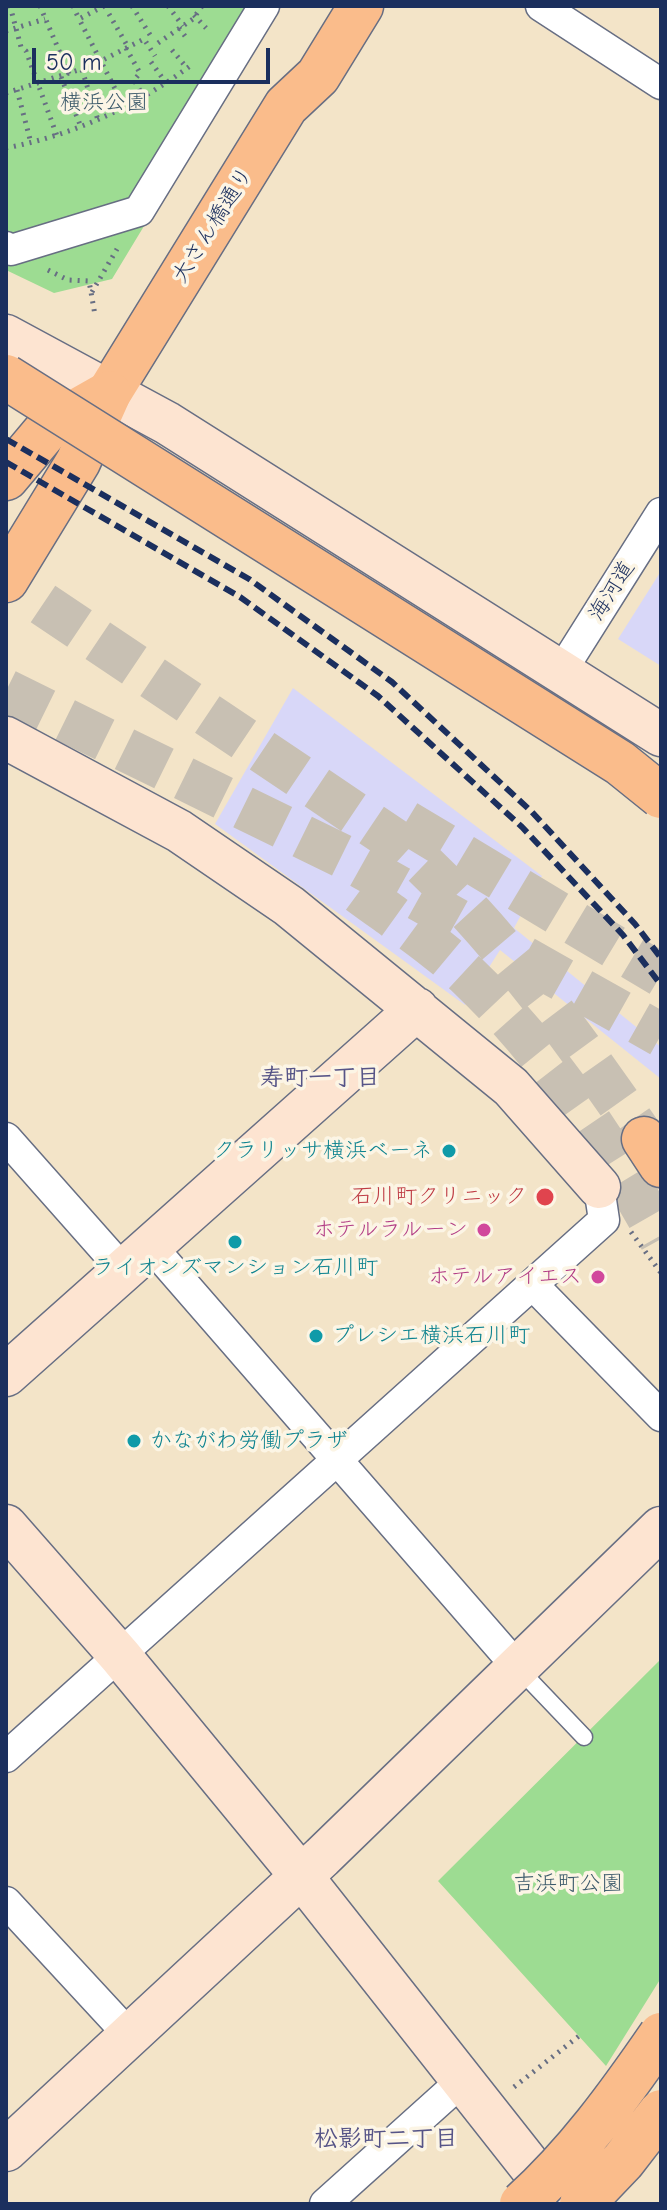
<!DOCTYPE html>
<meta charset="utf-8">
<style>
body{margin:0}
#map{position:relative;width:667px;height:2210px;overflow:hidden;background:#f3e4c8;font-family:"Comic Neue",sans-serif}
canvas{display:block}
.frame{position:absolute;inset:0;border:8px solid #1b2f5e;pointer-events:none}
.scale{position:absolute;left:32px;top:48px;width:238px;height:36px;box-sizing:border-box;border:4px solid #1b2f5e;border-top:0;padding-left:10px;font-size:24px;line-height:28px;white-space:nowrap;color:#1b2f5e;-webkit-text-stroke:6px #fcf5e5;paint-order:stroke}
</style>
<div id="map">
<canvas width="667" height="2210"></canvas>
<div class="frame"></div>
<div class="scale">50 m</div>
</div>
<script>
const ctx = document.querySelector('canvas').getContext('2d');
ctx.lineJoin = 'round';
function fillPath(path, color) {
  ctx.fillStyle = color;
  ctx.fill(path, 'evenodd');
}
function trace(path, color, width, dash) {
  ctx.strokeStyle = color;
  ctx.lineWidth = width;
  ctx.lineCap = dash ? 'butt' : 'round';
  ctx.setLineDash(dash || []);
  ctx.stroke(path);
}
function drawText(font, color, halo, rows, align = 'center') {
  ctx.font = font + ' "Comic Neue","Klee One",sans-serif';
  ctx.lineWidth = 7;
  ctx.setLineDash([]);
  ctx.textBaseline = 'middle';
  ctx.strokeStyle = halo;
  ctx.fillStyle = color;
  for (const [text, x, y, turn = 0] of rows) {
    ctx.save();
    ctx.translate(x, y);
    ctx.rotate((+turn || 0) * Math.PI / 180);
    ctx.textAlign = isNaN(turn) ? turn : align;
    if (halo) ctx.strokeText(text, 0, 0);
    ctx.fillText(text, 0, 0);
    ctx.restore();
  }
}
const built = new Path2D(`
 M661,571V666L618,639Z
 M293,688L542,876L514,928L661,1047V1079L500,950L465,1005L215,824Z`);
const green = new Path2D(`
 M6,6H277L112,279L54,293L6,270Z
 M661,1659V1978L606,2066L438,1881Z`);
const highwayTunnel = new Path2D(`
 M43,604L406,848C500,934 571,1034 644,1139
 M6,691L344,857L460,922
 M406,822L661,975
 M359,892C397,920 437,946 470,978C550,1055 608,1144 661,1239
 M524,958L661,1035`);
const path = new Path2D(`
 M10,6L21,47L26,51L57,136
 M40,6L69,74
 M73,6L79,19
 M104,6L79,19L124,106
 M132,6L152,38
 M168,6L183,26
 M109,14L128,47
 M194,15L206,28
 M179,28L188,40
 M6,31L45,19
 M158,43L193,19L202,6
 M126,48L140,73L134,80L143,96
 M172,50L187,68
 M151,62L166,83
 M82,70L98,120
 M61,77L81,127
 M17,90L31,143
 M6,93L91,66L144,39L155,56
 M6,148C73,135 135,107 190,66
 M48,270L68,280L89,281L95,315
 M92,292L117,249
 M631,1232L661,1273
 M514,2087L579,2036`);
const lane = new Path2D(`
 M519,1669L584,1737`);
const street = new Path2D(`
 M541,6L661,84
 M6,247L11,250L139,211L264,6
 M562,670L661,513
 M6,1138L123,1270
 M151,1246L519,1669
 M533,1285L661,1416
 M6,1757L604,1220L599,1187
 M6,1902L130,2036
 M325,2204L464,2079`);
const secondary = new Path2D(`
 M6,336L167,423L661,735
 M6,738L179,831L289,906L511,1087L599,1187
 M6,1375L417,1009
 M6,1526L120,1656L302,1877L560,2204
 M6,2150L322,1857L661,1528`);
const primary = new Path2D(`
 M6,580L78,462L109,393L286,106L318,76L361,6`);
const highway = new Path2D(`
 M6,478L49,427L109,393
 M644,1139L661,1165`);
const rail = new Path2D(`
 M6,439L249,579L392,682L532,812L635,924L661,958
 M6,462L240,597L378,696L522,827L623,935L661,985`);
const highwayBridge = new Path2D(`
 M6,377L620,763L661,796
 M522,2204C577,2154 619,2096 661,2035
 M582,2204L623,2161L661,2112`);
const markers = [
 [449,1151,8,"#0f9aa8"],
 [545,1197,10,"#e0444e"],
 [484,1230,8,"#d1479c"],
 [235,1242,8,"#0f9aa8"],
 [598,1277,8,"#d1479c"],
 [316,1336,8,"#0f9aa8"],
 [134,1441,8,"#0f9aa8"]
];
const parkNames = [
 ["横浜公園",104,103],
 ["吉浜町公園",568,1884]
];
const streetNames = [
 ["大さん橋通り",213,225,-58],
 ["海河道",612,591,-58]
];
const cultureNames = [
 ["クラリッサ横浜ベーネ",433,1151,"right"],
 ["ライオンズマンション石川町",235,1268,"center"],
 ["プレシエ横浜石川町",332,1336],
 ["かながわ労働プラザ",150,1441]
];
const healthNames = [
 ["石川町クリニック",527,1197]
];
const hotelNames = [
 ["ホテルラルーン",468,1230],
 ["ホテルアイエス",582,1277]
];
const neighbourhoodNames = [
 ["寿町一丁目",320,1078],
 ["松影町二丁目",386,2139]
];
fillPath(built, '#d8d7f8');
fillPath(green, '#9ddc92');
trace(highwayTunnel, '#c8c0b3', 44, [44, 22]);
trace(lane, '#676e83', 19);
trace(street, '#676e83', 33);
trace(secondary, '#676e83', 45);
trace(primary, '#676e83', 47);
trace(highway, '#676e83', 47);
trace(path, '#676e83', 5, [2, 6]);
trace(lane, '#fff', 16);
trace(street, '#fff', 30);
trace(secondary, '#fde4d1', 42);
trace(primary, '#fabc8b', 44);
trace(highway, '#fabc8b', 44);
trace(rail, '#1b2f5e', 6, [12, 6]);
trace(highwayBridge, '#676e83', 47, []);
trace(highwayBridge, '#fabc8b', 44);
for (const [x, y, r, color] of markers) {
  const dot = new Path2D();
  dot.arc(x, y, r, 0, 2 * Math.PI);
  ctx.fillStyle = color;
  ctx.fill(dot);
  trace(dot, '#fcf5e5', 3);
}
drawText('22px', '#3c5a6b', '#fcf5e5', parkNames);
drawText('22px', '#1b2f5e', '#fcf5e5', streetNames);
drawText('22px', '#0d838f', '#fcf5e5', cultureNames, 'left');
drawText('22px', '#be3a42', '#fcf5e5', healthNames, 'right');
drawText('22px', '#b23c85', '#fcf5e5', hotelNames, 'right');
drawText('bold 24px', '#565487', '#fcf5e5', neighbourhoodNames);
</script>
